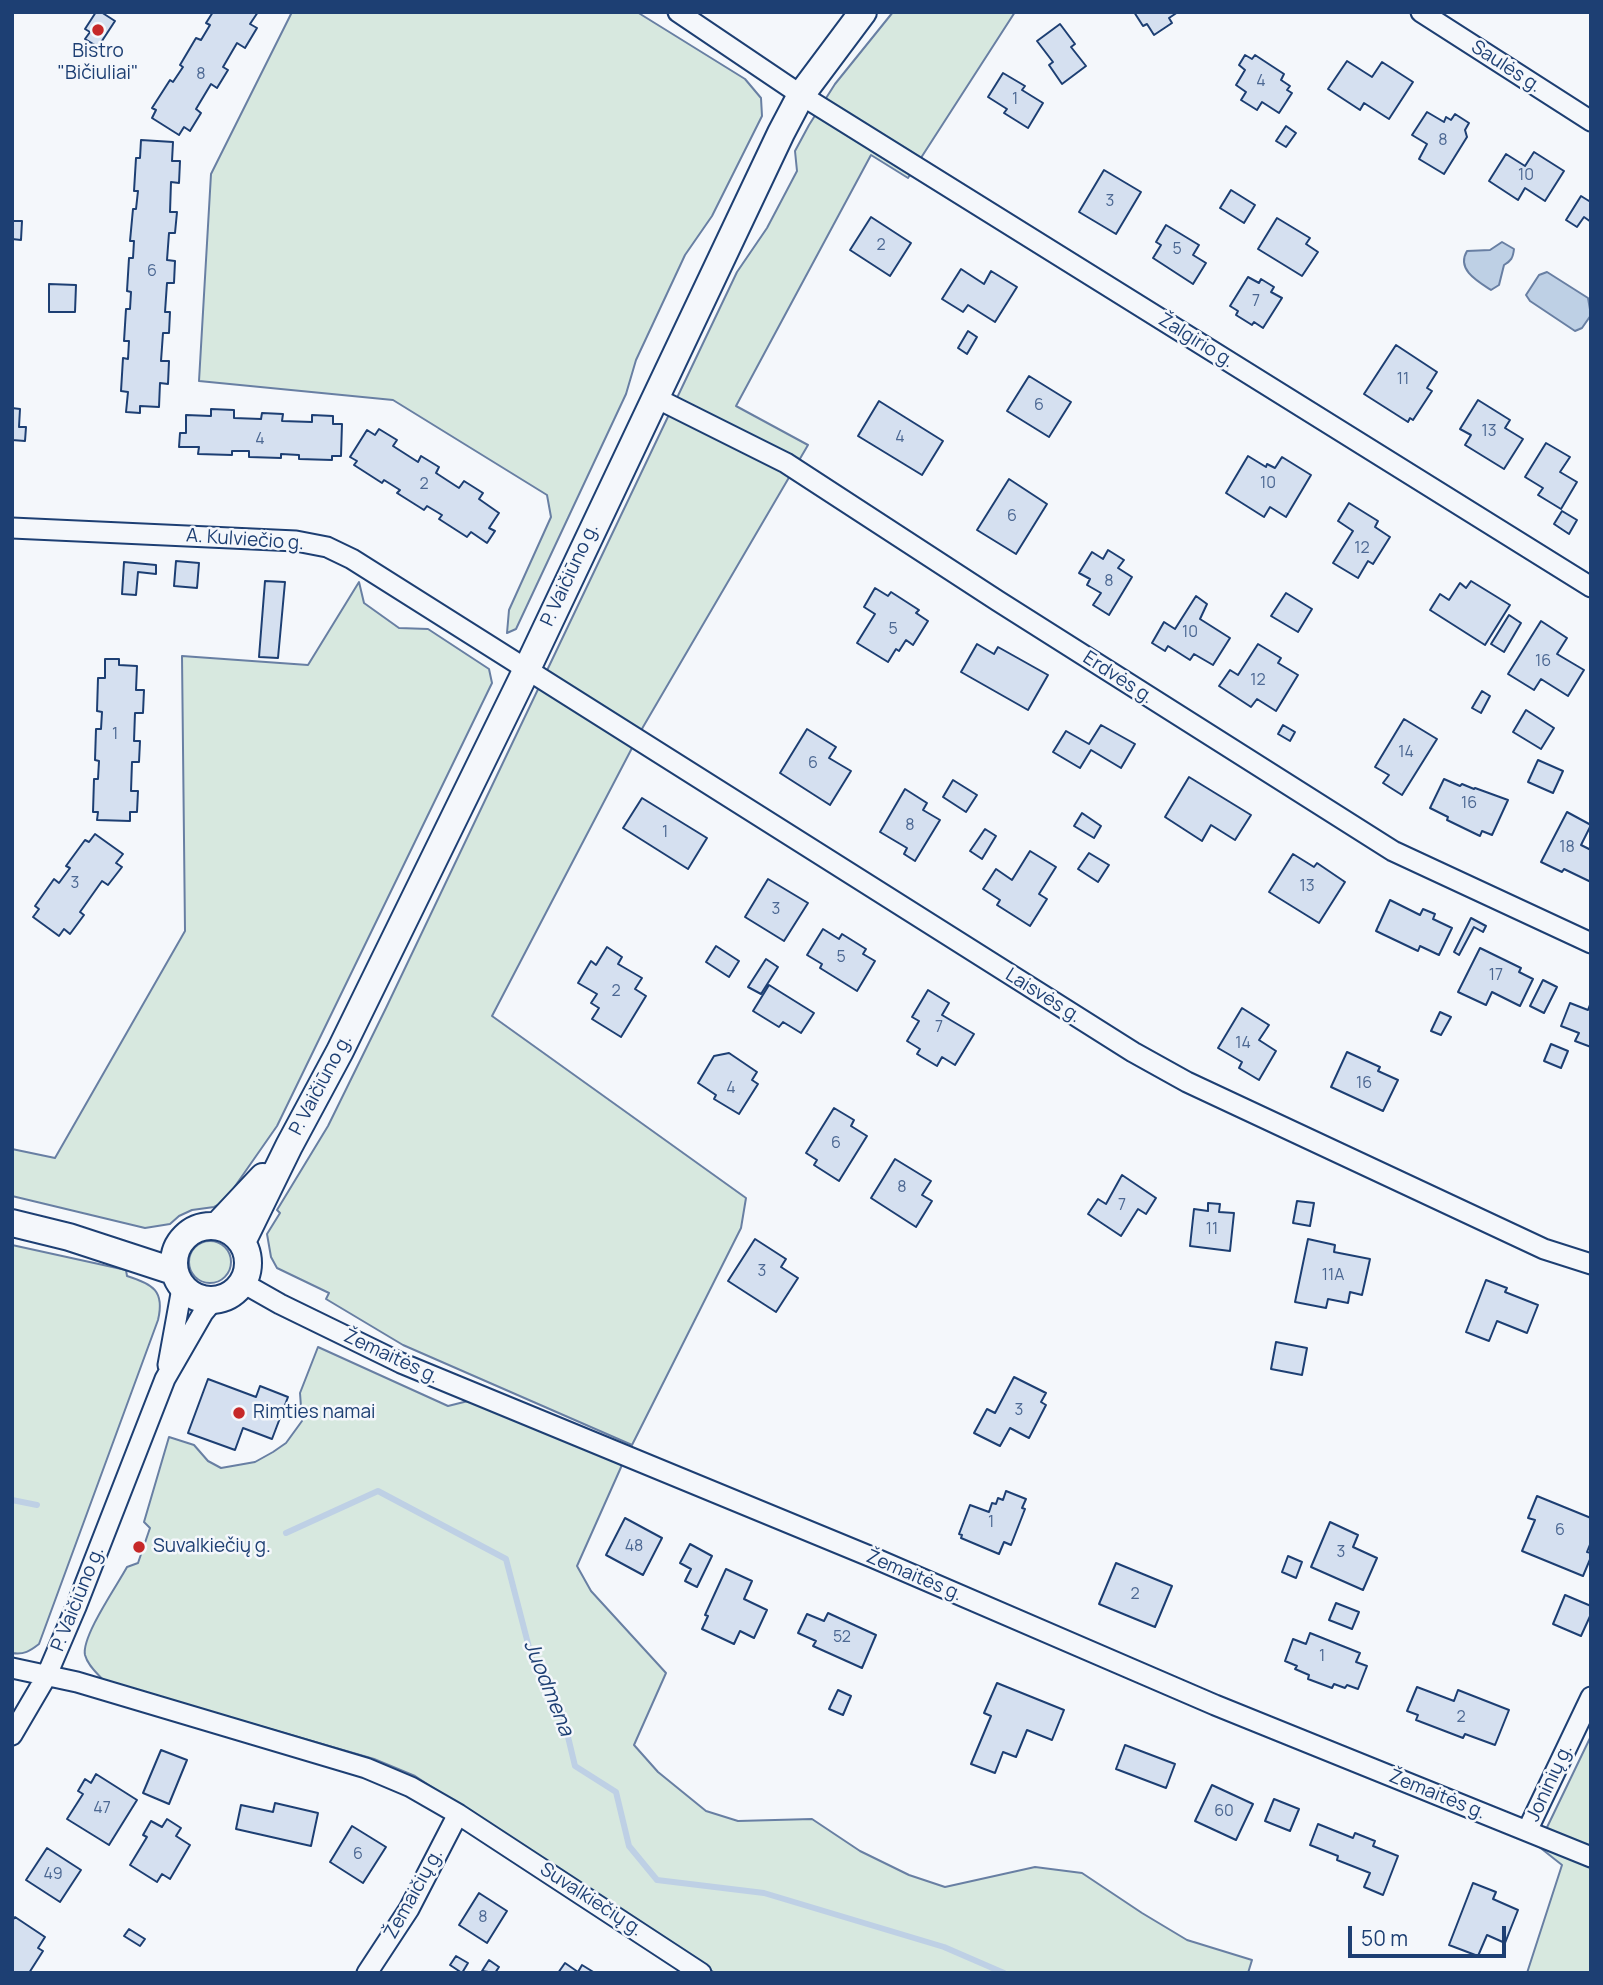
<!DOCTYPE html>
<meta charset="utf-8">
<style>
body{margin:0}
#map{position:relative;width:1603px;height:1985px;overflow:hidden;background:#f4f7fb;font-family:Manrope,sans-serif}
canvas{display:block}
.frame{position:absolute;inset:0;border:14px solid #1d3f73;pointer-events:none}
.scale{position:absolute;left:1348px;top:1926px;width:158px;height:32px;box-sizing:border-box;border:4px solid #1d3f73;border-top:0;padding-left:9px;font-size:21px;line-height:24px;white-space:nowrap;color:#1d3f73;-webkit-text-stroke:5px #f4f7fb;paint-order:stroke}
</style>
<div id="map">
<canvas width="1603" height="1985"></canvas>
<div class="frame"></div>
<div class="scale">50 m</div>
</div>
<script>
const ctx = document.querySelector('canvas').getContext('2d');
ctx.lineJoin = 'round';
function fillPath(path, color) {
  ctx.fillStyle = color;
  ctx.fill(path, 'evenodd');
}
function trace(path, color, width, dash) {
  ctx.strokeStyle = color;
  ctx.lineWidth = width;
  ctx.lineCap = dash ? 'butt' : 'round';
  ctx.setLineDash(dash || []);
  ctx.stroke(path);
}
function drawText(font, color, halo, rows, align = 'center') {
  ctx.font = font + ' Manrope,sans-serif';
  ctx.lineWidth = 5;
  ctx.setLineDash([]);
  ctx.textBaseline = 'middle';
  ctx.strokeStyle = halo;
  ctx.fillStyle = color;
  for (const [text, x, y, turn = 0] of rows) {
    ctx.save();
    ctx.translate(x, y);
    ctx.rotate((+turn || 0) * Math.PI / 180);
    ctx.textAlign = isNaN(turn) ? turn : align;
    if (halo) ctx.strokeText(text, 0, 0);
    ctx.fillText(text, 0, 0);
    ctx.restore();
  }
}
const green = new Path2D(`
 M292,12H637L745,79L761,98L762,116L712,216L685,255L636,360L626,394L516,629L507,633L509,610L551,517L547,495L393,400L199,381L211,174Z
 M893,12H1015L908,178L871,155L736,406L808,445L643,727L492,1016L746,1198L741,1228L632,1445L403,1345L326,1299L329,1293L277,1268L271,1257L267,1234L280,1213L277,1210L328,1126L386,1008L737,272L767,228L797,171L795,151L809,125L835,84Z
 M359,582L364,603L399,628L428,629L489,669L492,683L277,1126L224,1202L214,1207L192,1210L179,1216L170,1224L145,1228L12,1196V1149L55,1158L185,931L182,656L308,665Z
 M189 1262a21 21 0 1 1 42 0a21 21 0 1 1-42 0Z
 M12,1245L126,1270L127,1276C153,1284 165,1291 158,1320L39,1644C30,1651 24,1655 12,1653Z
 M318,1347L448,1406L472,1400L622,1465L577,1566L591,1591L666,1673L634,1745L658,1772L706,1811L738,1821L812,1819L860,1851L909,1875L945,1887L1035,1867L1082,1873L1142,1913L1187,1940L1252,1960L1248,1973H715L415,1776L374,1759L104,1681C97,1673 88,1666 85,1655C81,1637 118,1584 127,1567L138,1563L150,1528L144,1522L169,1437L194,1445L208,1461L221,1468L255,1462L273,1452L286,1443L302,1421L300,1393Z
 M1591,1736V1973H1527L1562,1865L1538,1846Z`);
const water = new Path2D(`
 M1502,242L1514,249C1513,258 1511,261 1504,265L1499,285L1491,290C1477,281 1456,269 1467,251L1490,250Z
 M1547,272L1588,298L1591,315L1582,328L1575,331L1530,301L1526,295L1539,275Z`);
const stream = new Path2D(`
 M12,1500L37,1505
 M286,1533L378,1491L506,1559L532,1659L563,1716L575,1766L616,1792L629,1846L657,1880L764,1893L944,1947L1004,1973`);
const building = new Path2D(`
 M96,12H101L115,21L98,47L85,39L90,32L85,29Z
 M213,12H258L250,24L257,28L245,48L237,43L223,67L228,70L217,88L211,84L196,109L201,113L190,131L184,127L179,135L152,118L156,110L152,108L170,80L173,82L183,67L180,65L196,38L201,40L210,25L206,23Z
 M1134,12H1178L1169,18L1172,23L1154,35L1147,24L1143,26Z
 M1060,24L1075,44L1071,47L1086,66L1062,84L1049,65L1053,62L1037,41Z
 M1245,55L1252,59L1255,55L1284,74L1281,80L1290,86L1287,90L1292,93L1279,113L1262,102L1257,110L1241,100L1246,92L1236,85L1245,70L1239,65Z
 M1347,61L1372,77L1382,62L1413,82L1389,119L1364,103L1360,110L1328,89Z
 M1003,73L1025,86L1022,90L1043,103L1028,128L1004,113L1007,109L988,97Z
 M1427,112L1444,122L1446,117L1451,120L1455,114L1469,123L1465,130L1467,137L1444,174L1419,159L1427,144L1412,135Z
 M1286,126L1296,133L1286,147L1276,141Z
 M141,140L173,142L172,161H180L179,183L171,182L170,212H177L175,233H169L167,260L175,261L174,283H167L165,312H170L169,333H163L161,361H169L168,384L160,383L159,407L140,406V413L126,412L128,392L121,391L123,358L128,359L129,341H124L126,309H130L131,292L127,291L129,258H133L134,241H130L133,209H136L138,191H134L136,158H140Z
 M1534,152L1564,171L1545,201L1525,188L1518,200L1489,181L1506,154L1525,166Z
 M1104,170L1141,192L1116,234L1079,212Z
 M1231,190L1255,205L1244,223L1220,208Z
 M1581,196L1589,201L1591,198V222L1584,217L1577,227L1566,220Z
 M871,217L911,243L890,276L850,250Z
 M1277,218L1310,238L1306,244L1318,252L1302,276L1258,249Z
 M12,221H22L21,240L12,239Z
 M1166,225L1199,245L1193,255L1206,263L1193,284L1153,258L1161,245L1156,242Z
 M961,269L984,284L991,271L1017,287L995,322L968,305L963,312L942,299Z
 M1248,277L1259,283L1261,279L1274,287L1271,292L1282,298L1263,328L1254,322L1252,325L1236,315L1238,311L1230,306Z
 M49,284L76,285L75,312H49Z
 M968,331L977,337L967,354L958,348Z
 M1396,345L1437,372L1427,388L1432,391L1413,420L1410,418L1408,422L1364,394Z
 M1029,376L1071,402L1049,437L1007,411Z
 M1478,400L1510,420L1505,428L1523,439L1504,469L1465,445L1471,435L1460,429Z
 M879,401L943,441L922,475L858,436Z
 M12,408L20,409L19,427H26L25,441L12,440Z
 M211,409L234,410V418L261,419L262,413L283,414L282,421L312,422V415L333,416V424H342L341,456H332V460L299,459V455L281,454V458L249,457V451H232V455L198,454L199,447H179L180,433H186V415L211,416Z
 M379,429L397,440L393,446L418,462L421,456L439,467L436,473L459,488L464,481L483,493L479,499L499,513L489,528L495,531L487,543L471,532L467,537L439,519L442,515L427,506L424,510L397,493L400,490L384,480L382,483L354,465L357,461L350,457L367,430L375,435Z
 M1546,443L1570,457L1560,472L1577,482L1561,509L1538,495L1543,488L1525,477Z
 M1248,456L1266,467L1267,464L1275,468L1282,457L1311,475L1286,517L1270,507L1264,517L1226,493Z
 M1009,479L1047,504L1016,554L977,530Z
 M1349,503L1378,521L1375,527L1390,537L1373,564L1368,561L1358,578L1333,563L1353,531L1338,521Z
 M1562,511L1577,520L1569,534L1554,524Z
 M1108,550L1124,560L1118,568L1132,577L1109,615L1093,605L1101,593L1087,585L1090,579L1079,573L1092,552L1103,559Z
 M176,561L199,563L197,588L174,586Z
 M124,562L156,565V574L138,572L136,595L122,594Z
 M265,581L285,582L278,658L259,657Z
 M1471,581L1510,605L1485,645L1430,610L1440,594L1449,600L1460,583L1466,588Z
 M875,588L888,596L891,592L919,610L916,613L928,621L913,645L906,640L899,651L896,649L888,662L857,643L875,614L864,607Z
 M1286,593L1312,609L1298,632L1271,616Z
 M1196,596L1207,604L1200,619L1230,638L1213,665L1194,654L1190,660L1168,646L1165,651L1152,643L1164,622L1175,629Z
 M1509,615L1521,623L1504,652L1491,644Z
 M1541,621L1567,638L1557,654L1584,670L1568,696L1541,679L1534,690L1508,674Z
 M977,644L994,654L998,647L1048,675L1028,710L961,672Z
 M1258,644L1281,658L1278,663L1298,675L1276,711L1257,699L1251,707L1219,686L1230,670L1238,675Z
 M105,659H119V665L137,666L136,690H144L143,713H135L134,741H140L139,762H132L131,791H138L137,812H130V821L97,820L98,812H93L94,779H98L99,761L95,760L96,729H101L102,712L97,711L98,678H105Z
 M1482,691L1490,696L1481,713L1472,708Z
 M1526,710L1554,728L1541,749L1513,732Z
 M1404,719L1437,739L1402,795L1383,783L1389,775L1375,767Z
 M1101,725L1135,744L1121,768L1091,750L1080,768L1053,752L1066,731L1089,744Z
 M1283,725L1295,732L1290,741L1278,734Z
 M807,729L836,747L829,758L851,771L830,805L780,773Z
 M1538,760L1563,771L1553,793L1528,782Z
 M1189,777L1251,815L1235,840L1211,825L1202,841L1165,817Z
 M1444,779L1460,786L1462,784L1474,789L1475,788L1508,800L1492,835L1482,831L1480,836L1447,820L1448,817L1430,808Z
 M953,780L977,795L966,812L943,797Z
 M905,789L927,803L923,810L940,820L915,861L904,854L907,848L880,832Z
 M642,798L707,838L688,869L623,828Z
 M1567,812L1591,825L1581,845L1591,850V882L1564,869L1562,872L1541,862Z
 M1082,813L1101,826L1094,838L1074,826Z
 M985,829L996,836L982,859L970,851Z
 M95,834L123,854L116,863L122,867L108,885L102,881L80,912L84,915L70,934L64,929L59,936L33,917L39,909L35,906L54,879L59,883L70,868L66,866L85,840L89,842Z
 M1030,851L1056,867L1039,894L1047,899L1030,926L997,905L1000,900L983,889L996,869L1012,880Z
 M1089,853L1109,865L1098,882L1078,869Z
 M1293,854L1314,867L1317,863L1345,882L1319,923L1269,892Z
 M768,879L808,903L784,941L745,917Z
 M1390,900L1420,915L1423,909L1435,914L1433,919L1452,928L1439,955L1420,946L1418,951L1376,931Z
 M1471,918L1486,926L1483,932L1474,927L1459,955L1454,952Z
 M823,929L839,939L842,934L866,949L863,954L875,961L857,991L820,968L822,964L807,955Z
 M716,946L739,961L729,977L706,962Z
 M607,947L622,957L618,964L642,978L635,989L646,996L621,1037L592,1019L599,1008L591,1003L597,994L578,983L591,961L596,965Z
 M1480,948L1521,968L1519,972L1533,979L1520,1006L1492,992L1486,1005L1458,992Z
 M766,959L778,967L761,994L748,987Z
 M1543,980L1557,987L1544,1013L1530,1006Z
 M769,985L814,1013L801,1033L783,1022L779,1027L753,1011Z
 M928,990L949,1003L942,1015L974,1034L955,1065L942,1057L937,1066L917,1054L920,1049L907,1041L919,1021L912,1017Z
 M1591,1002V1047L1575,1041L1579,1033L1561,1026L1570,1003L1588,1010Z
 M1242,1008L1269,1025L1259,1040L1276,1051L1259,1080L1239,1068L1242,1062L1218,1048Z
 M1440,1012L1451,1017L1441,1035L1431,1031Z
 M1551,1044L1568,1051L1561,1068L1544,1061Z
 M1347,1052L1380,1067L1378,1071L1398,1080L1383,1111L1331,1087Z
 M729,1053L757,1072L752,1080L758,1084L739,1114L714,1099L716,1095L698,1083L714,1056Z
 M834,1108L854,1120L851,1126L867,1136L839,1181L814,1165L817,1160L806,1153Z
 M895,1159L931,1181L922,1195L932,1201L916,1227L871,1198Z
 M1122,1175L1156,1198L1146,1214L1138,1209L1121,1236L1088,1214L1098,1199L1106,1204Z
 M1297,1201L1314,1203L1310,1226L1293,1223Z
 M1208,1203L1220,1204L1219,1212L1234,1213L1230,1251L1190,1246L1194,1209L1208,1211Z
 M755,1239L786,1259L781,1267L798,1278L776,1312L728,1281Z
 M1308,1239L1335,1245L1334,1252L1370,1259L1362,1295L1350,1292L1348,1303L1328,1299L1326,1308L1295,1302Z
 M1486,1280L1507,1288L1505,1292L1538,1305L1527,1333L1497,1321L1489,1341L1466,1332Z
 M1276,1342L1307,1348L1302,1375L1271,1369Z
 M1014,1377L1046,1393L1041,1402L1046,1405L1029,1438L1010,1428L1000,1446L974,1433L987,1409L995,1413Z
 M208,1379L256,1397L260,1386L288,1397L272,1439L243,1428L235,1450L188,1433Z
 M1006,1491L1026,1499L1022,1508L1025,1509L1011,1545L1004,1542L999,1554L961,1538L962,1535L959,1534L970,1505L989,1512L992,1503L996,1504L998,1498L1003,1500Z
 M1537,1496L1591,1518V1542L1587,1552L1591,1553V1557L1583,1576L1522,1551L1535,1520L1528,1518Z
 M625,1518L662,1538L643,1575L606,1555Z
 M1330,1522L1358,1535L1353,1547L1377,1558L1363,1590L1311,1567Z
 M690,1544L712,1556L697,1587L685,1581L691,1569L680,1563Z
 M1288,1556L1302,1562L1296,1578L1282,1572Z
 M1116,1563L1172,1586L1155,1627L1099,1604Z
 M726,1569L752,1581L744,1599L767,1610L754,1638L740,1631L734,1644L702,1629L708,1616L705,1615Z
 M1565,1595L1591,1606V1614L1581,1636L1553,1624Z
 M1336,1603L1359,1612L1352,1629L1329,1620Z
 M828,1613L876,1635L862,1668L813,1646L816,1641L798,1633L807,1614L824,1621Z
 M1310,1633L1360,1653L1356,1662L1367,1666L1358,1689L1347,1685L1345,1688L1334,1684L1332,1688L1308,1679L1309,1675L1295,1669L1297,1666L1285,1661L1293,1639L1306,1644Z
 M997,1683L1064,1710L1052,1740L1027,1730L1016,1757L1003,1752L995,1773L971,1764L991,1716L984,1713Z
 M1417,1687L1454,1701L1458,1690L1509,1710L1495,1745L1465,1734L1463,1738L1416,1720L1418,1715L1407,1711Z
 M838,1690L851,1696L843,1715L829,1709Z
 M1125,1745L1175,1764L1166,1788L1116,1769Z
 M161,1750L187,1760L169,1804L143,1793Z
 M96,1774L137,1800L109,1845L67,1819L83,1794L78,1791L85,1779L91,1783Z
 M1212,1785L1253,1804L1236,1840L1195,1821Z
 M1274,1799L1299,1809L1290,1831L1265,1821Z
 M275,1803L318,1813L311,1846L236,1829L241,1805L273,1812Z
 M167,1819L181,1828L176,1836L190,1845L170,1879L162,1874L157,1882L130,1865L147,1837L143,1835L151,1821L162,1827Z
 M1318,1824L1353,1838L1355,1833L1375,1841L1373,1846L1398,1856L1383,1895L1364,1887L1370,1873L1337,1860L1338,1856L1310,1845Z
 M352,1826L386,1847L363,1883L330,1862Z
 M47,1848L81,1870L60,1902L26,1880Z
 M1473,1883L1496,1892L1493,1899L1518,1910L1505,1943L1487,1935L1478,1956L1449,1945Z
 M479,1893L507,1911L487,1943L459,1925Z
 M15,1917L45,1937L38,1948L43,1951L29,1973H12V1921Z
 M129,1929L145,1939L140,1946L124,1936Z
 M456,1956L468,1963L462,1973L450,1965Z
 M489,1960L499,1967L495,1973L482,1971Z
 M565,1963L578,1972L582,1965L595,1973H558Z`);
const minor = new Path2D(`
 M678,12L801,95L1591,587
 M1421,12L1591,121
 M654,397L786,463L998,601L1393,851L1591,943
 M12,528L296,541L327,547L352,559L1133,1052L1187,1082L1544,1249L1591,1264
 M243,1283L280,1304L401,1363L874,1558L1215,1705L1591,1857
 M168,1365L182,1288
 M12,1668L77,1682L366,1768L411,1787L458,1814L701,1973
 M12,1735L46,1677L76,1607L165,1379L203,1313L213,1301
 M1527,1831L1591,1697
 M367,1973L409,1909L458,1814`);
const secondary = new Path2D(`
 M12,1223L69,1237L173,1271
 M174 1263a37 37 0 1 1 74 0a37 37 0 1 1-74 0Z
 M217,1226L263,1177
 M242,1242L289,1146L340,1051L527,669L781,133L801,95L863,12`);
const markers = [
 [98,30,7,"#c62828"],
 [239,1413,7,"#c62828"],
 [139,1547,7,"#c62828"]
];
const numberNames = [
 ["8",201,75],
 ["4",1261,82],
 ["1",1015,100],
 ["8",1443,141],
 ["10",1526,176],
 ["3",1110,202],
 ["2",881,246],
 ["5",1177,250],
 ["6",152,272],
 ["7",1256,302],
 ["11",1403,380],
 ["6",1039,406],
 ["13",1489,432],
 ["4",900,438],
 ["4",260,440],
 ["10",1268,484],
 ["2",424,485],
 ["6",1012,517],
 ["12",1362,549],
 ["8",1109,582],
 ["5",893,630],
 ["10",1190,633],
 ["16",1543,662],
 ["12",1258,681],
 ["1",115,735],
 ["14",1406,753],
 ["6",813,764],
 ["16",1469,804],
 ["8",910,826],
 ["1",665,833],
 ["18",1567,848],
 ["3",75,884],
 ["13",1307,887],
 ["3",776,910],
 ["5",841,958],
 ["17",1496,976],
 ["2",616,992],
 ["7",939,1028],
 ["14",1243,1044],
 ["16",1364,1084],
 ["4",731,1089],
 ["6",836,1144],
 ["8",902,1188],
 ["7",1122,1206],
 ["11",1212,1230],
 ["3",762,1272],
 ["11A",1333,1276],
 ["3",1019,1411],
 ["1",991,1523],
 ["6",1560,1531],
 ["48",634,1547],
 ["3",1341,1553],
 ["2",1135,1595],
 ["52",842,1638],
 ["1",1322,1657],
 ["2",1461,1718],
 ["47",102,1809],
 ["60",1224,1812],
 ["6",358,1855],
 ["49",53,1875],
 ["8",483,1918]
];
const poiNames = [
 ["Bistro",98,52,"center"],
 ["\"Bičiuliai\"",98,74,"center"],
 ["Rimties namai",253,1413],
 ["Suvalkiečių g.",153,1547]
];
const streetNames = [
 ["Saulės g.",1506,67,33],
 ["Žalgirio g.",1196,341,32],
 ["A. Kulviečio g.",245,540,4],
 ["P. Vaičiūno g.",570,575,-65],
 ["Erdvės g.",1118,678,33],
 ["Laisvės g.",1043,996,32],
 ["P. Vaičiūno g.",321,1085,-62],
 ["Žemaitės g.",391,1357,25],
 ["Žemaitės g.",914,1576,23],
 ["P. Vaičiūno g.",78,1599,-68],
 ["Joninių g.",1550,1783,-65],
 ["Žemaitės g.",1437,1795,22],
 ["Žemaičių g.",414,1894,-61],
 ["Suvalkiečių g.",591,1900,33]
];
const waterNames = [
 ["Juodmena",548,1688,68]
];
fillPath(green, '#d7e8df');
trace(green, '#687fa3', 2);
fillPath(water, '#bed0e5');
trace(water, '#687fa3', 2);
trace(stream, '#bed0e5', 6);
fillPath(building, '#d5e0f0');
trace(building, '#1d3f73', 2);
trace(minor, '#1d3f73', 23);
trace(secondary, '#1d3f73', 30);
trace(minor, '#f4f7fb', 19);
trace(secondary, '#f4f7fb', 26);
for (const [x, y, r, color] of markers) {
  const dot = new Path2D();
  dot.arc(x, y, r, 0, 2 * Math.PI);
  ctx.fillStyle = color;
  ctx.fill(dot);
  trace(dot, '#f4f7fb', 2.5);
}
drawText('16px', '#4b6792', null, numberNames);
drawText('19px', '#1d3f73', '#f4f7fb', poiNames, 'left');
drawText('19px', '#1d3f73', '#f4f7fb', streetNames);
drawText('italic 21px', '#1d3f73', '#f4f7fb', waterNames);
</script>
